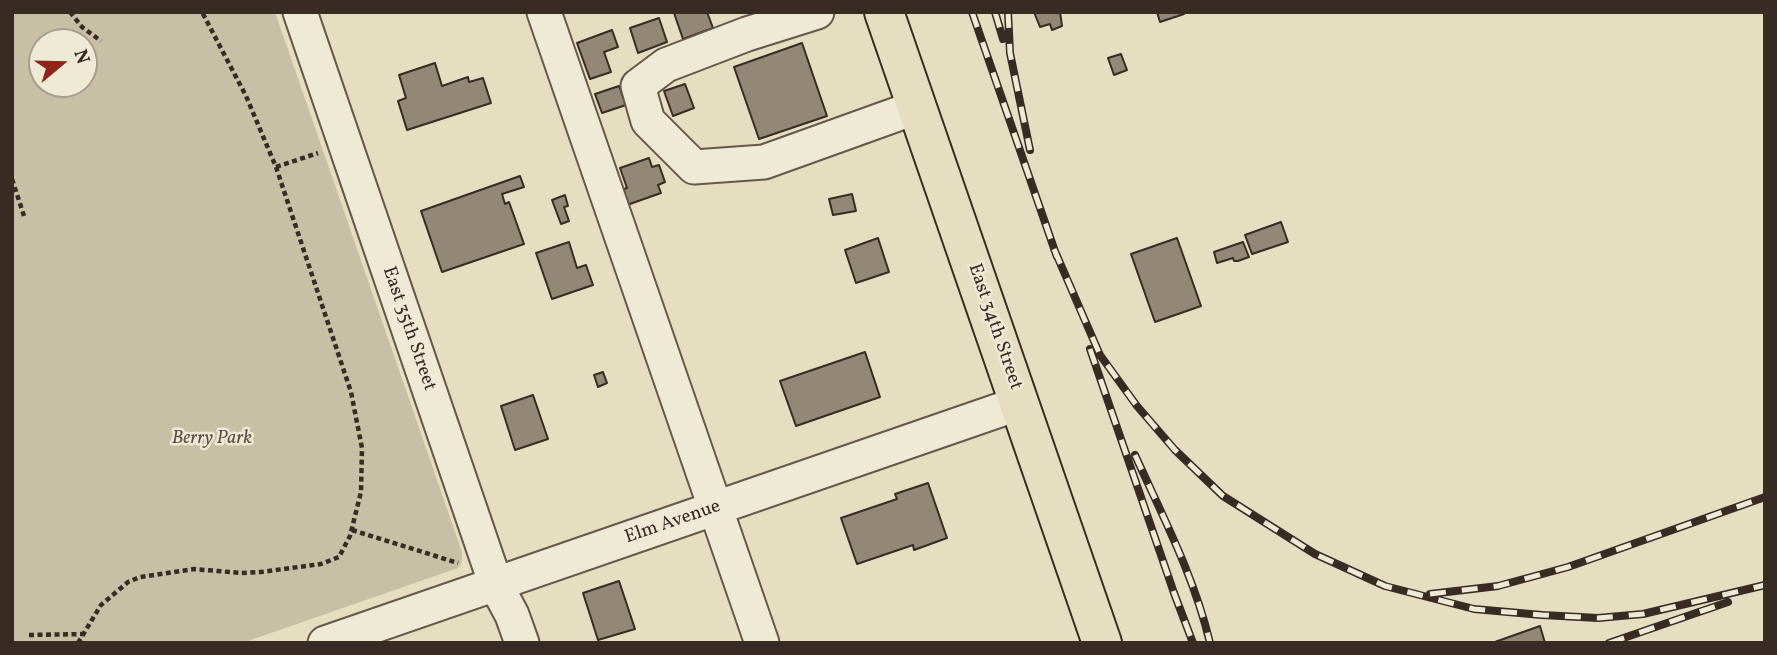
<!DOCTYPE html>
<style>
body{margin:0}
#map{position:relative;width:1777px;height:655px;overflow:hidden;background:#e6dec0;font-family:Vollkorn,serif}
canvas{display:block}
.frame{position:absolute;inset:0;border:14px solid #372b23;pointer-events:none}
.north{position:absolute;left:28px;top:28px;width:70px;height:70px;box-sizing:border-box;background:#efead6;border:2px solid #a59e8e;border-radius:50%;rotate:71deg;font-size:19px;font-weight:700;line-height:28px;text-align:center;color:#372b23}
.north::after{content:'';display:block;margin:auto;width:24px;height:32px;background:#8f2418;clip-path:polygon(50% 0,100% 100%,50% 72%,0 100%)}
</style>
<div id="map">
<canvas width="1777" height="655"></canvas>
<div class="frame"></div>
<div class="north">N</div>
</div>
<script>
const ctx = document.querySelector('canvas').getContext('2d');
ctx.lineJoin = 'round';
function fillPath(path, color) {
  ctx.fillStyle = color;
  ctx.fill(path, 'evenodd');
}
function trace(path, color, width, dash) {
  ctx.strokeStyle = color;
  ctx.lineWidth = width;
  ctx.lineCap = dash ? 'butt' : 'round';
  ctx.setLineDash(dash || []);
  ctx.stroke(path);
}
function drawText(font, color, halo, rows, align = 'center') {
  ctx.font = font + ' Vollkorn,serif';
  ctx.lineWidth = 5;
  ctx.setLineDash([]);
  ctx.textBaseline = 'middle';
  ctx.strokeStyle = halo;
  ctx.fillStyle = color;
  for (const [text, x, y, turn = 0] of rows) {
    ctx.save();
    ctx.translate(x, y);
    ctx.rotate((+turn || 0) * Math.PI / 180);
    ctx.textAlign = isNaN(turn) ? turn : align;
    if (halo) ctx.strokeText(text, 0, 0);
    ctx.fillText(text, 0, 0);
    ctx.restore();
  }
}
const green = new Path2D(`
 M12,12H275L462,552V562L458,568L242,643H12ZM84,42V84H42V42Z`);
const building = new Path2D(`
 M707,12L713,28L683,39L674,13Z
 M1034,12H1060L1062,26L1052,30L1050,24L1040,27Z
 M1157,12H1184V14L1160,22Z
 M659,18L667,42L638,53L630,28Z
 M612,30L618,47L604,52L611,72L590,79L577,43Z
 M802,43L827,116L759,139L734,67Z
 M1121,54L1127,70L1114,75L1108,58Z
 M435,63L442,86L468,77L469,82L483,78L491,103L407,130L398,101L406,98L399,75Z
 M685,84L694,108L673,116L664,91Z
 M619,86L626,105L602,113L595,94Z
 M649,158L652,167L659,165L665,182L658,185L661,193L627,205L621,190L627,188L620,168Z
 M520,176L524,187L502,194L505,204L509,202L524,244L442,272L421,211Z
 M852,194L856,211L833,215L829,199Z
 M565,195L568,206L564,207L569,221L561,224L552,200Z
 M1281,222L1288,242L1252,254L1245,235Z
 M878,238L889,272L856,283L845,250Z
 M1177,238L1201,306L1155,322L1131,254Z
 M569,242L577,268L586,265L593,285L552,299L536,253Z
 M1243,242L1249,257L1238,261H1234L1233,258L1217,263L1214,252Z
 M865,352L880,397L796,426L780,381Z
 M603,372L607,383L598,387L594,375Z
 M533,395L548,439L515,450L501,406Z
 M928,483L947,538L914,550L913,545L857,564L841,518L897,499L895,494Z
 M619,581L635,629L598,640L583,593Z
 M1540,626L1545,643H1492Z`);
const path = new Path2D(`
 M70,12L82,27L101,41
 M276,167L318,153
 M12,179L24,216
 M352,530L458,563
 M29,635L84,634
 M78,643L101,605L128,582L140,577L194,569L241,573L261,572L321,564L339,557L350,536L361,492L362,448L351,392L276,167L246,96L202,12`);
const minor = new Path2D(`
 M300,12L496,585L512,615L522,643
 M544,12L762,643
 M817,12L747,34L666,65L638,86L648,121L694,167L764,162L917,107
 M325,643L1020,403`);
const major = new Path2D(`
 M884,12L1102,643`);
const rail = new Path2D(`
 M972,12L1057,257
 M995,12L1003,39
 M1008,12L1010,53L1030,150
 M1054,249L1100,355L1137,406L1175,450L1223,496L1315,554L1385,586L1474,609L1542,615L1598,618L1643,614L1765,585
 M1090,349L1174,593L1193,643
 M1135,455C1163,517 1194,576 1210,643
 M1430,594L1498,586L1568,567L1765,497
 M1609,643L1728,602`);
const streetNames = [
 ["East 34th Street",994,327,71],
 ["East 35th Street",408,329,71],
 ["Elm Avenue",673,523,-19]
];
const parkNames = [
 ["Berry Park",212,440]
];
fillPath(green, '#c8c0a5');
fillPath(building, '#928875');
trace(building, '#372b23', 2);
trace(minor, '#63584a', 37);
trace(major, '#372b23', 42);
trace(path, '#372b23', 4.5, [5, 3.5]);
trace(minor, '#efead6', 33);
trace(major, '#e6dec0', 38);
trace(rail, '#372b23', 8);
trace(rail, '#efead6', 5, [16]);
drawText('19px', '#372b23', '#efead6', streetNames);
drawText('italic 19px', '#5b5044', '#efead6', parkNames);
</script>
